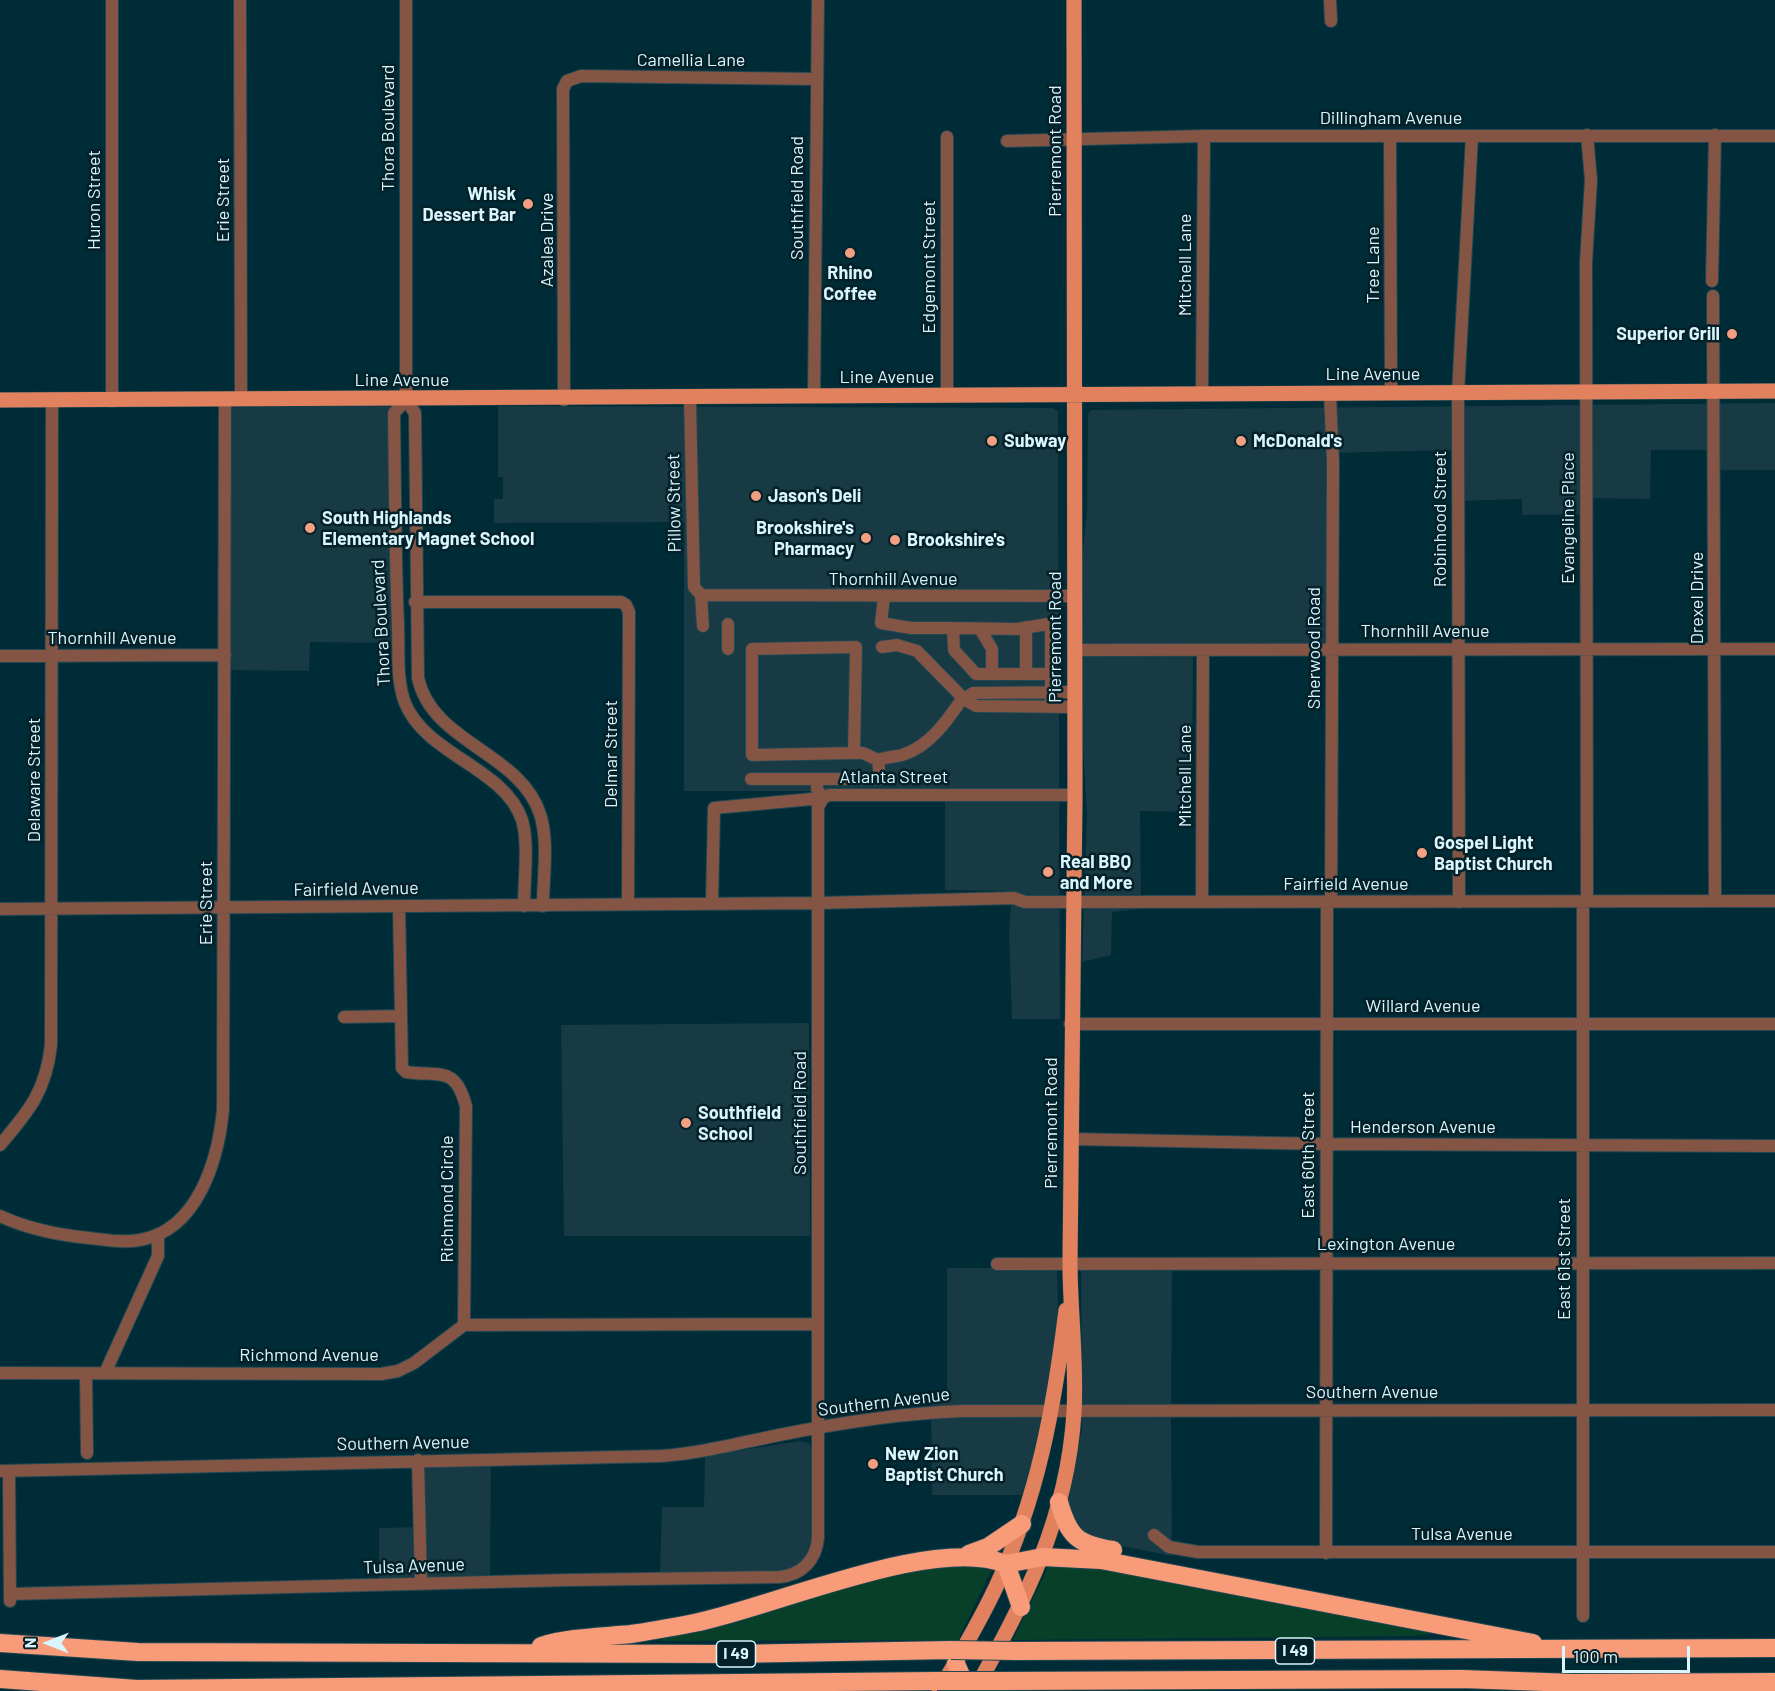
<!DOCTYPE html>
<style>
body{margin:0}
#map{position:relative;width:1775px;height:1691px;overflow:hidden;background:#002c37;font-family:Barlow,sans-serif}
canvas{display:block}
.north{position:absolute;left:18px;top:1613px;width:60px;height:60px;-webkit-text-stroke:4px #042129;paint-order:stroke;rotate:270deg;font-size:16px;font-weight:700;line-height:24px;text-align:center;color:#daf5fe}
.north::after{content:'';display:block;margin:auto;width:21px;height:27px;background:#daf5fe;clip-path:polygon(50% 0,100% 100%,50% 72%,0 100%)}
.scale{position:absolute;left:1562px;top:1646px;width:128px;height:27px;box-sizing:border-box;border:3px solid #daf5fe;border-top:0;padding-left:8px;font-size:18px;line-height:21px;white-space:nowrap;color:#daf5fe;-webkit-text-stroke:4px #042129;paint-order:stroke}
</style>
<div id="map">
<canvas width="1775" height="1691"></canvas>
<div class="north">N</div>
<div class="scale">100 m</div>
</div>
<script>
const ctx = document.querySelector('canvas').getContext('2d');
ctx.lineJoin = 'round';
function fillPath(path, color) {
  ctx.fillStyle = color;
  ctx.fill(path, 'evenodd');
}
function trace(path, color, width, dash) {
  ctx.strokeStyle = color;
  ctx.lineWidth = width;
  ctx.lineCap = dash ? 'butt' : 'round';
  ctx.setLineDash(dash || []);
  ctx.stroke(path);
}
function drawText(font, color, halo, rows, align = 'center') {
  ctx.font = font + ' Barlow,sans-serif';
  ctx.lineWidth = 5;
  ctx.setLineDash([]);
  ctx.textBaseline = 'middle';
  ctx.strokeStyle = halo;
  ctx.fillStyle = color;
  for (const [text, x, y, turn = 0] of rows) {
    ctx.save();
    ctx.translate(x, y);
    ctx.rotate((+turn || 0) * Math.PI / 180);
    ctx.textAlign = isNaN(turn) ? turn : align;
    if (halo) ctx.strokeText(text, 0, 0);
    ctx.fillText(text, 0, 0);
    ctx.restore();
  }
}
const built = new Path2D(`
 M1775,403V470H1710V450H1651L1650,499L1591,498V514L1522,515V499L1454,501V450L1328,453V655L1193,654L1192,812L1140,811L1141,909L1112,912L1111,955L1082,962L1087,814L1083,748L1081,568L1087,512L1088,414L1091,410Z
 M235,405L391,406V643L310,642L309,671L229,670L231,410Z
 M498,406L1052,408L1058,411L1060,1019H1012L1009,932L1012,891L945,890V791H684V522L494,523V499H503V477H498Z
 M809,1023L810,1236H564L561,1025Z
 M1172,1258L1171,1421L1172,1556L1102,1542L1079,1532L1067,1501L1082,1429L1081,1259Z
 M947,1268H1042L1057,1271L1058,1304L1051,1389L1039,1449L1022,1495H932L931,1400L947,1397Z
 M800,1441L809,1443L812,1448V1538L803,1561L791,1571L779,1572L660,1574L662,1507H704L705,1456Z
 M491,1464L490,1578L379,1583V1528L422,1527L423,1474L426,1468Z`);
const green = new Path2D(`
 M1051,1561L1084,1562L1438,1633L1415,1636L1013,1640Z
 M931,1564L993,1567L958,1640L662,1641L661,1636Z`);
const minor = new Path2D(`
 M240,0L241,399
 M406,0V400L415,413L418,678C432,743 520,752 540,814C549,841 543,877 543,906
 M1330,0L1331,21
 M1587,135L1591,180L1586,262L1587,901
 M1390,137L1391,393
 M1007,141L1204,136H1775
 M1712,281L1715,135
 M1713,296L1715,901
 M1202,394L1204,136
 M1330,394L1333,462L1331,902
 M814,396L818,0
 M947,396V137
 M690,399L694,587L701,595L1074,596
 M406,400L394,413C395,484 395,555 398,626C399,650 396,679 405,703C426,755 505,768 522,820C529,843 524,881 524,906
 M564,400L563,89L567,81L581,76L816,79
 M112,401V0
 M701,595L703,626
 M884,597L881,623L911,628H953L1017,629L1048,624L1051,627V707
 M415,602H621L626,605L629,612L628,904
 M728,624V649
 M1026,627V674
 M953,628L954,650L976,674H1051
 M980,629L992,649V674
 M882,647L897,645L917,651L964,699
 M1074,650L1775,649
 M0,656L225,655
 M1074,692L973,693L964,699L976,706L1074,707
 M878,760C886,757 894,757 902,755C929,747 947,721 962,699
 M751,779H880L878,760L863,753H854L752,755V649L856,647L854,753
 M1202,902L1203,650
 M1459,902L1458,393L1472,136
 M712,904L714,808L823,798L829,795H1075
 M399,906L402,1068L406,1072C440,1077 455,1065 466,1106L464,1325
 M0,909L819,903L1014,898L1025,902H1073L1775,901
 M344,1017L401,1016
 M1070,1024H1775
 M1070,1139L1325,1144L1775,1146
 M0,1145C29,1111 46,1091 51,1045L52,400
 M0,1216C28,1229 58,1235 89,1238C106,1240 123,1243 140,1240C198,1230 218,1160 223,1110L225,399
 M997,1264L1775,1263
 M0,1373L381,1374L398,1371L414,1363L464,1325L818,1324
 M105,1373L158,1256V1234
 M86,1374L87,1453
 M418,1460L421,1583
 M0,1471L661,1456C701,1453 740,1443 779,1435C839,1423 901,1413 962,1411L1775,1410
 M9,1471L10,1601
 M1154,1535L1169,1547L1198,1552H1775
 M1326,1553L1327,902
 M10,1594L569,1580L779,1577C802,1575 816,1560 818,1538V807L823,798L817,789V779
 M1583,1616V901`);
const major = new Path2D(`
 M0,400L1775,391
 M975,1690C1026,1598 1067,1520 1074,1413C1077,1362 1070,1313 1070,1262L1075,795L1074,0
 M939,1691C959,1657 979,1623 996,1587C1038,1497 1054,1408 1066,1310`);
const highway = new Path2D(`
 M1059,1502C1069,1537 1077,1544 1113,1550
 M969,1554L988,1547L1022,1524
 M1006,1564L1043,1557L1101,1560L1533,1643
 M0,1643L138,1652L731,1654L951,1650
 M541,1646C570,1637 601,1637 631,1634C652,1631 673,1627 694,1623C774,1607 933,1535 1006,1564L1021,1607
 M1016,1651L1775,1648
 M956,1664L968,1691
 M0,1679L137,1689L937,1681
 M1000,1681L1462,1679L1573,1683L1775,1682`);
const highwayBridge = new Path2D(`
 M951,1650L1016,1651
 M937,1681H1000`);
const markers = [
 [528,204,6,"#f3a082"],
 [850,253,6,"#f3a082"],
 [1732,334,6,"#f3a082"],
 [992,441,6,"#f3a082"],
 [1241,441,6,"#f3a082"],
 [756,496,6,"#f3a082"],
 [310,528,6,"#f3a082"],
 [866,538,6,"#f3a082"],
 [895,540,6,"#f3a082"],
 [1422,853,6,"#f3a082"],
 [1048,872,6,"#f3a082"],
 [686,1123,6,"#f3a082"],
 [873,1464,6,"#f3a082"]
];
const shields = [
 [1295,1651,39],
 [736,1654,39]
];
const shieldNames = [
 ["I 49",1295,1651],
 ["I 49",736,1654]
];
const streetNames = [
 ["Camellia Lane",691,60],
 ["Dillingham Avenue",1391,118],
 ["Thora Boulevard",388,128,-90],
 ["Pierremont Road",1055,151,-90],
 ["Southfield Road",797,198,-90],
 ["Huron Street",94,200,-90],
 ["Erie Street",223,200,-90],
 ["Azalea Drive",547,240,-90],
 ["Mitchell Lane",1185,265,-90],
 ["Tree Lane",1373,265,-90],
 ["Edgemont Street",929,267,-90],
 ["Line Avenue",1373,374],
 ["Line Avenue",887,377],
 ["Line Avenue",402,380],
 ["Pillow Street",674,503,-91],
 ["Evangeline Place",1568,518,-90],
 ["Robinhood Street",1440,519,-90],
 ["Thornhill Avenue",893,579],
 ["Drexel Drive",1697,598,-90],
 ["Thora Boulevard",381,623,-93],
 ["Thornhill Avenue",1425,631],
 ["Pierremont Road",1055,637,-90],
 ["Thornhill Avenue",112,638],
 ["Sherwood Road",1314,648,-90],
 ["Delmar Street",611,754,-90],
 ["Mitchell Lane",1185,776,-90],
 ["Atlanta Street",894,777],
 ["Delaware Street",34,780,-90],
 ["Fairfield Avenue",1346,884],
 ["Fairfield Avenue",356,889,-1],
 ["Erie Street",206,903,-90],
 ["Willard Avenue",1423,1006],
 ["Southfield Road",800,1113,-90],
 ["Pierremont Road",1051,1123,-90],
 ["Henderson Avenue",1423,1127],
 ["East 60th Street",1308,1155,-90],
 ["Richmond Circle",447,1199,-90],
 ["Lexington Avenue",1386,1244],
 ["East 61st Street",1564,1259,-90],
 ["Richmond Avenue",309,1355],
 ["Southern Avenue",1372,1392],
 ["Southern Avenue",884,1402,-7],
 ["Southern Avenue",403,1443,-1],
 ["Tulsa Avenue",1462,1534],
 ["Tulsa Avenue",414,1566,-2]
];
const poiNames = [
 ["Whisk",516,194,"right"],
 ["Dessert Bar",516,215,"right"],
 ["Rhino",850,273,"center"],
 ["Coffee",850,294,"center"],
 ["Superior Grill",1720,334,"right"],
 ["Subway",1004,441],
 ["McDonald's",1253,441],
 ["Jason's Deli",768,496],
 ["South Highlands",322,518],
 ["Elementary Magnet School",322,539],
 ["Brookshire's",854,528,"right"],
 ["Pharmacy",854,549,"right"],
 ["Brookshire's",907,540],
 ["Gospel Light",1434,843],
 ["Baptist Church",1434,864],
 ["Real BBQ",1060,862],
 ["and More",1060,883],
 ["Southfield",698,1113],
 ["School",698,1134],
 ["New Zion",885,1454],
 ["Baptist Church",885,1475]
];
fillPath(built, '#173a44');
fillPath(green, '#073f29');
trace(minor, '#1f4853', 14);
trace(major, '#1f4853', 16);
trace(highway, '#1f4853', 20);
trace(minor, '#845544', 12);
trace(major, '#e1815e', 15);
trace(highway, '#f89b79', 18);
trace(highwayBridge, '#1f4853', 20, []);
trace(highwayBridge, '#f89b79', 18);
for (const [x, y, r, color] of markers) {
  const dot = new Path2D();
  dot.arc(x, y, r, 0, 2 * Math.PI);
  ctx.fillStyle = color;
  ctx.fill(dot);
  trace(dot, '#042129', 2);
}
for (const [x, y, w] of shields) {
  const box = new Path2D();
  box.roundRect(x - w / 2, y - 13, w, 26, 4.5);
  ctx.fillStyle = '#042129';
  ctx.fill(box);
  trace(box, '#daf5fe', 1.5);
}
drawText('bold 16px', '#daf5fe', null, shieldNames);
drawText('18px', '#daf5fe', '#042129', streetNames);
drawText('bold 18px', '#daf5fe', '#042129', poiNames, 'left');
</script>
